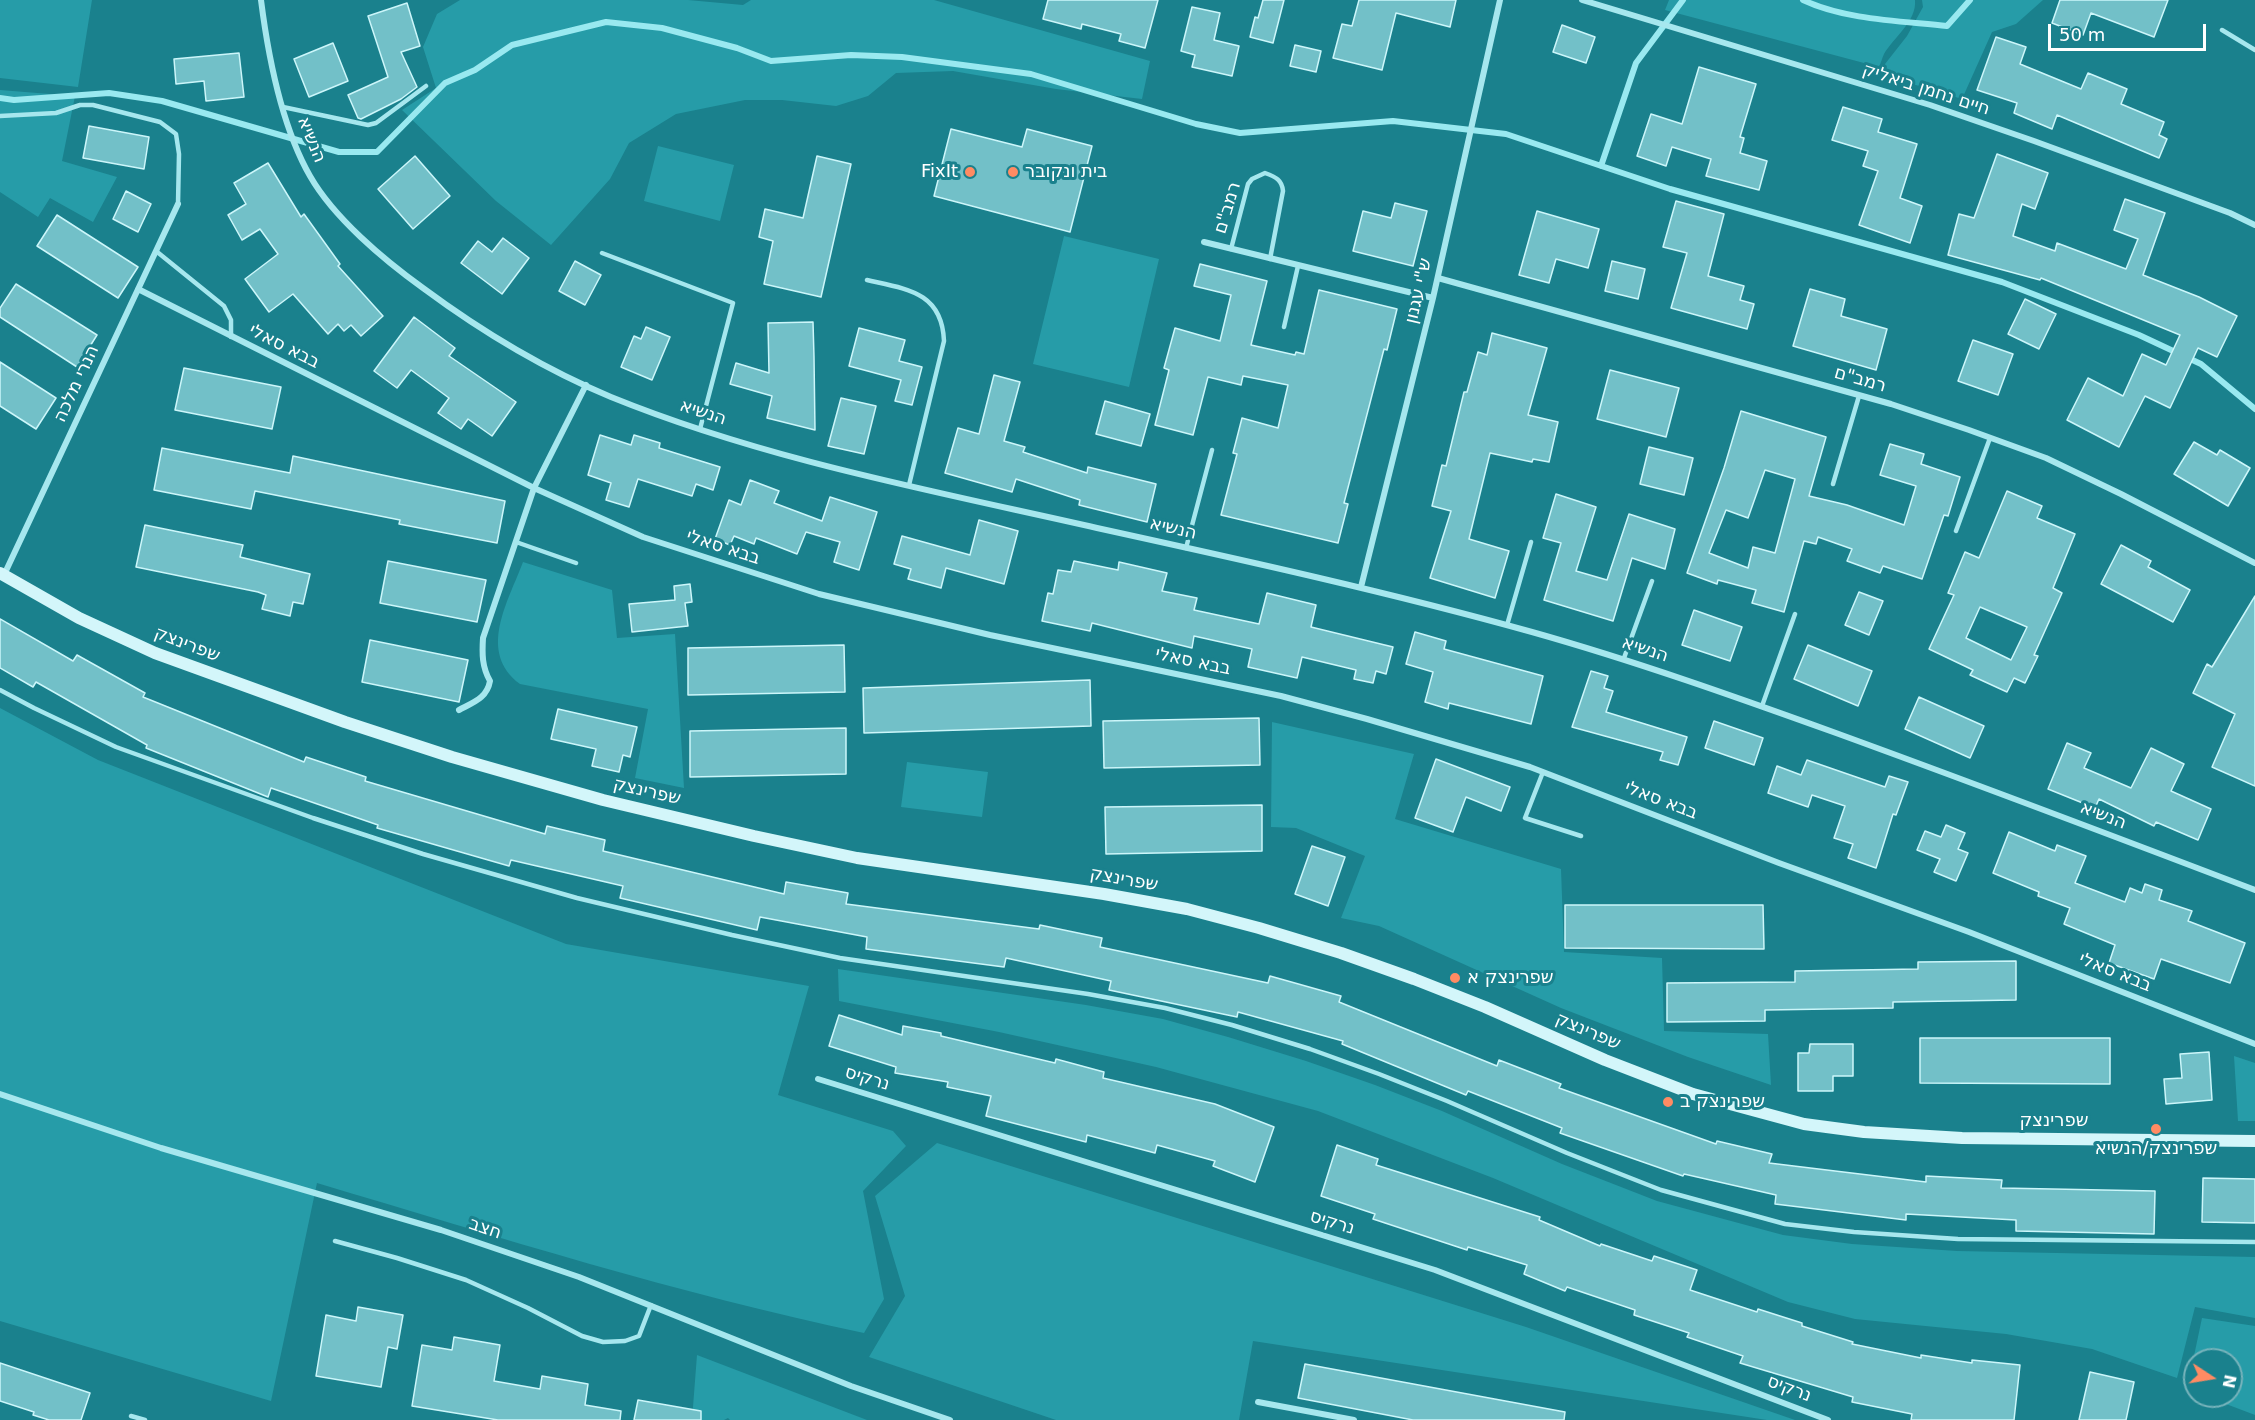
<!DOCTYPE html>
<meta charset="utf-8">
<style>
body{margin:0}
#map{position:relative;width:2255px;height:1420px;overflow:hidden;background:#1a818d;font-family:"DejaVu Sans",sans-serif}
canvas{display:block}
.north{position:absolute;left:2183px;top:1348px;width:60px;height:60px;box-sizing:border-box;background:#1a818d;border:2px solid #76b3bb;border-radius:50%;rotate:102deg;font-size:16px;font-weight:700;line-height:24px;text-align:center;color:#fff}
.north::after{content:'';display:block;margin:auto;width:21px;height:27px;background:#ff8b63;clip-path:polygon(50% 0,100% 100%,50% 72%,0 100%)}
.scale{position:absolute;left:2048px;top:24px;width:158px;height:27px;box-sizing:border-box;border:3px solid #fff;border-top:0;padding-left:8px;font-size:18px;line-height:21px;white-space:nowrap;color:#fff;-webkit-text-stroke:4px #1a818d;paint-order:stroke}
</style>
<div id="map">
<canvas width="2255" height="1420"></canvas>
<div class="north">N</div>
<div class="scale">50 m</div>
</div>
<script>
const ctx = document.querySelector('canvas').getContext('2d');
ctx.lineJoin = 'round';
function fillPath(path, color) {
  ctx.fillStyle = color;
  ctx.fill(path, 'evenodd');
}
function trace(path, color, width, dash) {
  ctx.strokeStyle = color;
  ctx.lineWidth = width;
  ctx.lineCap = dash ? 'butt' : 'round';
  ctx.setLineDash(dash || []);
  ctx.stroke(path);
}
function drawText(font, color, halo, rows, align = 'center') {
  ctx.font = font + ' "DejaVu Sans",Heebo,sans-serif';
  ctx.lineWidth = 6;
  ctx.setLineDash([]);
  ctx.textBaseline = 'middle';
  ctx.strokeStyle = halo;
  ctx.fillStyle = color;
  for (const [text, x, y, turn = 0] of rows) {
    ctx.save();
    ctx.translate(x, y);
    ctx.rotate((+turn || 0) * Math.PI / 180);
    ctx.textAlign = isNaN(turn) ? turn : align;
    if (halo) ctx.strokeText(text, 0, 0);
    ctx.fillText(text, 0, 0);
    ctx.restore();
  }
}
const green = new Path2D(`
 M0,0H92L78,87L0,78Z
 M460,0H688L743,5L751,0H934L1150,61L1142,99L1056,89L953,71L896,73L868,96L836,106L782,100H745L676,114L629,143L610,179L551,245L496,201L402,110L436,88L423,47L437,14Z
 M1669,0H1915C1917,21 1894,37 1884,54C1882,58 1881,63 1879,67L1665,10Z
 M1922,0H2043L2016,24L1992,32L1962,99L1883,75L1885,64L1907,36L1923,7Z
 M0,90L75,96L62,161L117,177L93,222L50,198L38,217L0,192Z
 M658,146L734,165L720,221L644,201Z
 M1064,236L1159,259L1129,387L1033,364Z
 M523,562L612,590L617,638L675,634L684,788L635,778L648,709L520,684C477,652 508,602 523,562Z
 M0,708L98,760L566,944L809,986L778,1095L893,1131L906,1146L863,1191L884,1299L864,1333C679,1294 498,1237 317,1183L271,1401L0,1321Z
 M1272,722L1414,754L1395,819L1561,869L1564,952L1662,958L1664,1031L1768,1034L1771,1085L1688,1057L1561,1008L1379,926L1341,918L1365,856L1296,828L1271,827Z
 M907,762L988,772L982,817L901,807Z
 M838,969L1086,1005L1163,1019L1228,1037L1306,1061L1375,1085L1442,1111L1562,1164L1657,1201L1783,1235L1852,1244L1957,1251L2255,1257V1318L2195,1307L2177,1378L2092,1349L2006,1334L1855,1319L1788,1302L1493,1178L1318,1111L1156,1067L999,1032L839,1001Z
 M2234,1056L2255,1063V1121H2238Z
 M937,1143L1526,1327L1795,1420H1767L1253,1341L1239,1420H1056L869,1357L905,1296L875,1196Z
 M2202,1318L2255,1326V1415L2205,1396H2231V1360H2195V1392L2187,1389Z
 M697,1355L867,1420H730L728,1418L724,1420H692Z`);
const stream = new Path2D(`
 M1803,0C1845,20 1902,21 1947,26L1970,0
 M0,98L14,100L109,93L162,101L339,152H377L445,83L475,70L512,45L606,22L662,28L737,48L771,61L851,55L902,57L1031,74L1196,124L1240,133L1393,121L1506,134L1670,189L2002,282L2139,335L2201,364L2255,409
 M1601,166L1636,63L1683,0`);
const building = new Path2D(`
 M1048,0H1158L1145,48L1119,41L1121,34L1082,24L1081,29L1043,19Z
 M1263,0H1284L1273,43L1250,37L1255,17L1258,18Z
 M1359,0H1456L1450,27L1396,13L1382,70L1333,58L1342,24L1352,26Z
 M2060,0H2168L2154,37L2091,13L2083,35L2052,23Z
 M407,3L420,46L401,52L417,87L401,99L361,119L358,118L348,95L388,77L368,16Z
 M1192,7L1220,13L1214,40L1239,46L1232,76L1192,67L1195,55L1181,51Z
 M1562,25L1595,37L1586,63L1553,52Z
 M1996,37L2026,47L2020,64L2081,89L2088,73L2127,89L2121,104L2164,122L2159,135L2167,139L2159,158L2057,115L2052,129L2014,113L2017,103L1977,90Z
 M333,43L348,81L309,97L294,59Z
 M1295,45L1321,51L1316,72L1290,66Z
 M239,53L244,97L206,101L204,81L176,84L174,59Z
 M1699,67L1756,84L1740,137L1744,138L1740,153L1767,161L1759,190L1706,176L1711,159L1672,147L1666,166L1637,156L1651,114L1682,124Z
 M1843,107L1882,119L1878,132L1917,144L1900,198L1922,206L1910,243L1859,225L1878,171L1863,166L1868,151L1832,140Z
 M89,126L149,137L144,169L83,158Z
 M951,129L1022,147L1027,129L1092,146L1070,232L934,196Z
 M1997,154L2048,173L2035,209L2022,204L2013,236L2055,251L2057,243L2126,269L2138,239L2114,230L2125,199L2165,213L2143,275L2199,297L2237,316L2217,357L2198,348L2170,408L2145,396L2119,447L2067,420L2088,378L2123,396L2142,354L2166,365L2180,335L2041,278L2040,280L1948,255L1959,214L1974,218Z
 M415,156L450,196L413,229L378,189Z
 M817,156L851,164L821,297L764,284L773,241L759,237L765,209L803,218Z
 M268,163L301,217L304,214L340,264L338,266L383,316L361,336L351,325L344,331L338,324L328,334L293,294L269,312L245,279L278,254L260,229L242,240L228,215L246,204L234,183Z
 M126,191L151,204L138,232L113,219Z
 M1676,201L1724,214L1708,276L1744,286L1740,300L1754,304L1747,329L1671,308L1687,253L1663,247Z
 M1395,203L1427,211L1413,266L1353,251L1363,211L1391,218Z
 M1537,211L1599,229L1588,268L1556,259L1549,283L1519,275Z
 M57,215L138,267L118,298L37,246Z
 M503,238L529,258L502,294L461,263L478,241L492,252Z
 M575,261L601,275L585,305L559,291Z
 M1612,261L1645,269L1638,299L1605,291Z
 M1200,264L1267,281L1251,345L1295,355L1296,352L1304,354L1319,290L1397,309L1387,350L1384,349L1344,503L1348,504L1338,543L1221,515L1237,454L1233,453L1242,418L1278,428L1288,385L1243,376L1241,385L1208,377L1193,435L1155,425L1169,370L1164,368L1175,328L1220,341L1231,295L1194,286Z
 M16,284L97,335L77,367L0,317V308Z
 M1810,289L1845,299L1841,316L1887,329L1876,370L1793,346Z
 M2025,299L2056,314L2039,349L2008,334Z
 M414,317L455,348L449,356L516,402L492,436L468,419L461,429L438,413L449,398L411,370L397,388L374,371Z
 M813,322L814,357L815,430L767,418L772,396L730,384L736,363L769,373L768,323Z
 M646,327L670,337L652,380L621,367L634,336L641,339Z
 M859,328L905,340L899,361L922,367L912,405L895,401L901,380L849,366Z
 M1492,333L1547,348L1528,415L1558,422L1549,462L1533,459L1532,462L1490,453L1469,539L1509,551L1495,598L1430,578L1451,511L1432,506L1442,465L1446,466L1464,392H1467L1478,352L1487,355Z
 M1973,340L2013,354L1998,395L1958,381Z
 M0,362L56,398L36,429L0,406Z
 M184,368L281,387L272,429L175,410Z
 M1610,370L1679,388L1666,437L1597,419Z
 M994,375L1020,382L1004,441L1025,447L1023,452L1087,473L1088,467L1156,484L1147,522L1079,505L1080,500L1016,479L1012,492L945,473L958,428L979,434Z
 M841,398L876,406L864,454L828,446Z
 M1105,401L1150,414L1141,446L1096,434Z
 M1741,411L1826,437L1809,496L1847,505L1904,525L1916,486L1880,475L1890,444L1924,454L1921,464L1960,477L1948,516L1944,515L1922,579L1883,566L1880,573L1847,561L1852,549L1818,537L1816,544L1804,541L1784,612L1752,603L1756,590L1718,580L1717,584L1687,573L1724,468ZM1765,470L1795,479L1775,553L1753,547L1748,568L1709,553L1726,510L1748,518Z
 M600,435L631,445L634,435L660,443L659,448L720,467L713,490L696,484L692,496L638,479L629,507L606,500L611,483L588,475Z
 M2194,442L2217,455L2220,450L2250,468L2228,506L2174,474Z
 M1649,447L1693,458L1684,495L1640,484Z
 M162,448L290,473L293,456L505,501L497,543L399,524L400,520L255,491L251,509L154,490Z
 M750,480L779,491L774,503L822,521L830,497L877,512L859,570L834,562L840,542L806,532L797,554L756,538L754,544L734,536L730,545L715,539L729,500L741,505Z
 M2007,491L2042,506L2037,518L2075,534L2053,588L2062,593L2034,655L2038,656L2025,683L2014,678L2007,692L1970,675L1973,670L1929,649L1954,595L1948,593L1965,552L1979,558ZM1980,607L2027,627L2011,660L1966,638Z
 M1556,494L1596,507L1576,571L1607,580L1629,514L1675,529L1665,569L1632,558L1613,621L1544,600L1561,543L1543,538Z
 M979,520L1018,531L1004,584L946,568L941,588L908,579L911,569L894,564L902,536L970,555Z
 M145,525L243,545L240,557L310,574L303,604L293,602L290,616L262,609L266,595L258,592L136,567Z
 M2121,545L2151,561L2148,567L2190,590L2173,622L2101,584Z
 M388,561L486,580L477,622L380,603Z
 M1074,561L1118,570L1119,562L1167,573L1162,591L1197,598L1194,610L1259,624L1267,593L1316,605L1311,627L1393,647L1386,674L1376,671L1373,683L1354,679L1356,670L1302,657L1297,678L1248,667L1252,649L1194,636L1192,648L1092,623L1090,631L1042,621L1048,593L1053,594L1058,570L1071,572Z
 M690,584L692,602L685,603L688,626L632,632L629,604L675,600L674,586Z
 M1859,592L1883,601L1869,635L1845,625Z
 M2255,596V786L2212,767L2235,714L2193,693L2207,664L2212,667Z
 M1694,610L1742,627L1730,661L1682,645Z
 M0,619L73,661L77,655L145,693L143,697L304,762L306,757L366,777L365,781L545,834L547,826L605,840L603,851L784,894L786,882L848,893L846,904L1039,929L1040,925L1102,938L1100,947L1268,983L1270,976L1341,996L1339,1002L1497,1066L1499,1060L1561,1084L1559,1088L1716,1144L1717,1141L1772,1154L1769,1163L1926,1182V1176L2002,1180L2001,1188L2155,1191L2154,1234L2016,1231V1220L1906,1214V1220L1775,1204L1776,1195L1684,1174L1683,1176L1560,1133L1562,1128L1468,1091L1466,1095L1342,1044L1343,1041L1238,1012L1237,1017L1109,990L1111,981L1006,958L1004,967L866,949L867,937L760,917L757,930L620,898L623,886L511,860L509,866L377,828L378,825L271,788L268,797L146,748L147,745L36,682L33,687L0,668Z
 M1415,632L1446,641L1444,649L1543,676L1531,724L1449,703L1448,709L1425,702L1433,672L1406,664Z
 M370,640L468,660L459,702L362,682Z
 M844,645L845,692L688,695V648Z
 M1808,645L1872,671L1858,706L1794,679Z
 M1591,671L1608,676L1604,688L1613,691L1606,712L1687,737L1678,765L1660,760L1663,752L1572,727Z
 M1090,680L1091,726L864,733L863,688Z
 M1919,697L1984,726L1970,758L1905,729Z
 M558,709L637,727L630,757L623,755L619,772L592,766L596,749L551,739Z
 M1259,718L1260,765L1104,768L1103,721Z
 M1714,721L1763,738L1754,765L1705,748Z
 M846,728V774L690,777V731Z
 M2067,743L2091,753L2084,768L2131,788L2151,748L2184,764L2171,791L2211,809L2198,840L2156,822L2154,826L2099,799L2095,808L2048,789Z
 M1436,759L1510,787L1501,811L1466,797L1453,832L1415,818Z
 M1807,760L1885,787L1889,776L1908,782L1896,815L1893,814L1876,868L1848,858L1853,844L1834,838L1845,806L1812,795L1808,807L1768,793L1777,766L1801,775Z
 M1262,805V851L1106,854L1105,807Z
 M1946,825L1965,833L1958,849L1968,853L1956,881L1934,872L1940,859L1917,850L1925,831L1941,837Z
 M2009,832L2055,851L2057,845L2086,856L2075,883L2125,902L2130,888L2142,893L2145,884L2162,890L2159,900L2192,911L2188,921L2245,943L2230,983L2161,959L2154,979L2109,963L2115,945L2064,924L2070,908L2038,896L2039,892L1993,873Z
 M1312,846L1345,857L1328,906L1295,894Z
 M1565,905H1763L1764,949L1565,948Z
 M2016,961V1000L1893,1002V1008L1765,1010V1021L1667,1022V983L1795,982V971L1918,969V962Z
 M839,1015L902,1035L903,1026L941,1033V1036L1055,1063L1056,1059L1104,1072L1103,1078L1215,1104L1274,1127L1255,1182L1213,1166L1215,1161L1157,1145L1155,1153L1087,1135L1086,1142L986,1116L991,1096L947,1087L948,1082L895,1073L896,1067L829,1046Z
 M1920,1038H2110V1084L1920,1083Z
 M1810,1044H1853V1076H1833V1091H1798V1053H1809Z
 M2209,1052L2212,1100L2166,1104L2164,1079L2182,1078L2180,1054Z
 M1337,1145L1378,1159L1376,1165L1540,1217L1539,1220L1600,1246L1601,1244L1652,1261L1654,1256L1697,1270L1690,1290L1757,1312L1758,1309L1802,1323V1326L1853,1342L1852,1344L1921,1358V1355L1972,1363V1360L2020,1365L2014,1420H1911L1912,1414L1852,1402L1853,1397L1740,1363L1743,1356L1687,1337L1689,1333L1634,1315L1635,1310L1567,1287L1565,1291L1524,1274L1527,1265L1468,1247L1467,1250L1373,1219L1375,1214L1321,1196Z
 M2203,1178L2255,1179V1223L2202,1222Z
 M358,1307L403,1315L397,1349L388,1347L381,1387L316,1376L326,1315L356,1321Z
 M454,1337L500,1345L494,1381L540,1389L542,1376L588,1384L585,1405L621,1411L620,1420H498L412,1406L422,1345L452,1350Z
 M0,1363L90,1393L81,1420H49L33,1415L34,1412L0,1401Z
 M1305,1364L1565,1412L1564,1420H1413L1298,1398Z
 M2090,1372L2134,1382L2126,1420H2079Z
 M638,1400L701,1411V1420H634Z`);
const lane = new Path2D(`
 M2222,30L2255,50
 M283,107L368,125L376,123L426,86
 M0,116L56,113L80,105H93L160,122L176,134L179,154L178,204
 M1231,249L1248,184L1252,179L1265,173C1276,177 1282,180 1283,191L1270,259
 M156,251L224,306L231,320V337
 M602,253L733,303L700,429
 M867,280C907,289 942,292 944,341L909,485
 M1284,327L1298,266
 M1833,484L1859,396
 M1956,531L1990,438
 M516,542L576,563
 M1186,548L1212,450
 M1507,625L1531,542
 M1624,658L1652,581
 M0,690L34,708L116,747L313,818L423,854L577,898L732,935L840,958L1088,994L1165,1008L1232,1025L1310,1049L1379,1074L1447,1101L1567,1153L1661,1190L1785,1224L1854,1232L1958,1239L2255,1242
 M1762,706L1795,614
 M1543,772L1525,818L1581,836
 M335,1241L397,1258L466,1280L528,1308L582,1336L603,1342L625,1341L639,1336L651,1305
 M131,1416L145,1420`);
const street = new Path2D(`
 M261,0C268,55 282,127 310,176C334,218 384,260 423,288C481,331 544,369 611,397C766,460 934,491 1097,528C1243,560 1388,592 1532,632C1635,661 1736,697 1836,733C1976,784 2116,837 2255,890
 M1582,0L1930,105L2034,141L2230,213L2255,225
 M1204,242L1433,298
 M1438,278L1891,404L1969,430L2046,458L2121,494L2255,563
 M138,289L534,488L643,537L819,594L990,635L1281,696L1367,719L1530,767L1779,863L1969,932L2255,1044
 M4,575L178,204
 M1361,587L1433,298L1500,0
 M459,710C474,702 487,698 490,681C482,667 482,654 483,638L534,488L586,385
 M818,1079L1435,1270L1828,1420
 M0,1094L161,1148L441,1230L579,1277L851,1386L950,1420
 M1258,1402L1354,1420`);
const secondary = new Path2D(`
 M0,573L79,618L155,653L345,722L452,757L603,800L754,836L857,858L1104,894L1187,909L1259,928L1341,953L1414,979L1485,1007L1605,1060L1693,1094L1804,1124L1864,1132L1962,1138L2255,1141`);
const markers = [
 [970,172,6,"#ff8b63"],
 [1013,172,6,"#ff8b63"],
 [1455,978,6,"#ff8b63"],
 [1668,1102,6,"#ff8b63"],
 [2156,1129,6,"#ff8b63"]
];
const streetNames = [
 ["חיים נחמן ביאליק",1926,90,18],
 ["הנשיא",311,140,68],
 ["רמב\"ם",1228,208,-73],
 ["ש\"י עגנון",1419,291,-77],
 ["בבא סאלי",284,347,27],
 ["רמב\"ם",1860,380,16],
 ["הנרי מלכה",77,384,-65],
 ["הנשיא",703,413,18],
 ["הנשיא",1173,529,13],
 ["בבא סאלי",723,548,18],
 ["שפרינצק",187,645,21],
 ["הנשיא",1645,650,18],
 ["בבא סאלי",1193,662,12],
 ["שפרינצק",647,792,13],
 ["בבא סאלי",1661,801,21],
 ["הנשיא",2103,816,21],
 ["שפרינצק",1124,880,10],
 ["בבא סאלי",2115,973,22],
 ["שפרינצק",1588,1032,23],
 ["נרקיס",867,1079,17],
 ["שפרינצק",2054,1121],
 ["נרקיס",1332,1223,17],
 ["חצב",485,1229,19],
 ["נרקיס",1789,1389,21]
];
const poiNames = [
 ["FixIt",958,172,"right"],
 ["בית ונקובר",1025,172],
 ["שפרינצק א",1467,978],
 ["שפרינצק ב",1680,1102],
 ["שפרינצק/הנשיא",2156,1149,"center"]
];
fillPath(green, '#269ca8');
trace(stream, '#99e9f0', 6);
fillPath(building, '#72c0c8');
trace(building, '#ccf6fa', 1.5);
trace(lane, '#a6e7ee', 4.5);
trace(street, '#a6e7ee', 6);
trace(secondary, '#d3f6fa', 12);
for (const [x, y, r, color] of markers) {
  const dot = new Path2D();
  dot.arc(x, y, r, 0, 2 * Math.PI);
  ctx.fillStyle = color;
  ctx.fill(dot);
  trace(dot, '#1a818d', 2);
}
drawText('18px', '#fff', '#1a818d', streetNames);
drawText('18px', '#fff', '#1a818d', poiNames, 'left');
</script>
